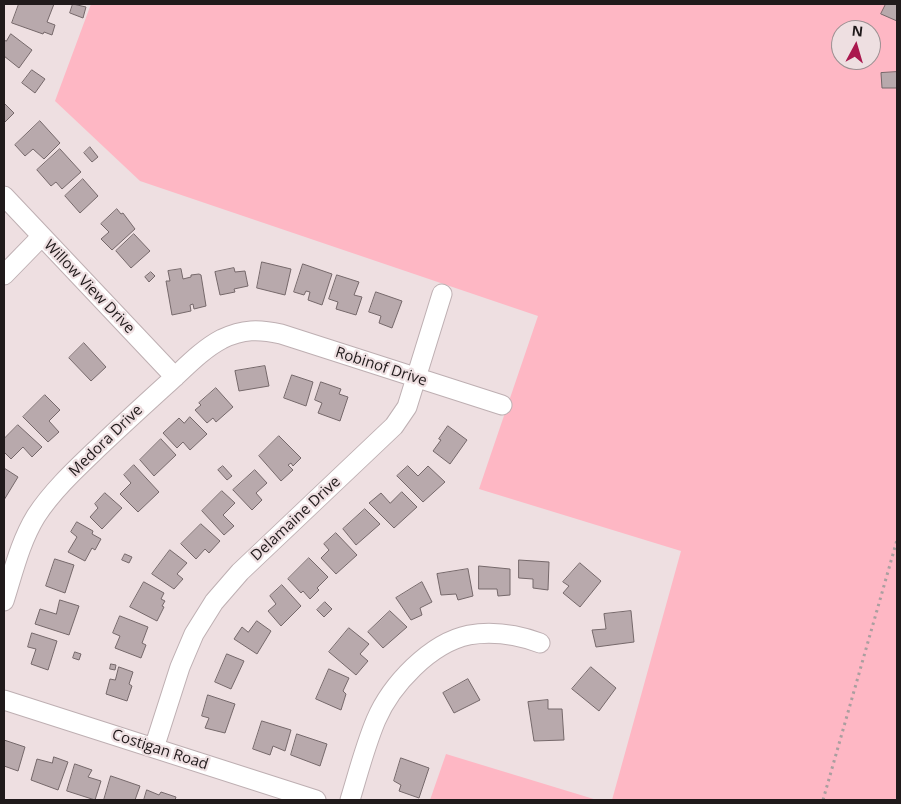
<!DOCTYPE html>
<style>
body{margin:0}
#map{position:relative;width:901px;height:804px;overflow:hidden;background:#eedfe1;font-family:"Open Sans",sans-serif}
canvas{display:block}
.frame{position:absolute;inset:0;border:5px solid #201a1b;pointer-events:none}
.north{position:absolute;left:831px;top:20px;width:50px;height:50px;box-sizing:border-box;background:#eedfe1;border:1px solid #9c9092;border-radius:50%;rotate:6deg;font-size:14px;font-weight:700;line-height:20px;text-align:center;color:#201a1b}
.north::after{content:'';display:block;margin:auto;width:18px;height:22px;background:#aa184e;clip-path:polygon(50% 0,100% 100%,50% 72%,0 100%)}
</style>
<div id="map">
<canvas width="901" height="804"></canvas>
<div class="frame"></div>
<div class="north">N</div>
</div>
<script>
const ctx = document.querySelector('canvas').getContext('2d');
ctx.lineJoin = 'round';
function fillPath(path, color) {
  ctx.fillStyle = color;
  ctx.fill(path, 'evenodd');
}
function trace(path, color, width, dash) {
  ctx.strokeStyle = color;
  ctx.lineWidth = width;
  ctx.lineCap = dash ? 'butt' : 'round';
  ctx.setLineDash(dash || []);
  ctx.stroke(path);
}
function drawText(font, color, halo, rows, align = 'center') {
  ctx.font = font + ' "Open Sans",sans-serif';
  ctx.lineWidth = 4.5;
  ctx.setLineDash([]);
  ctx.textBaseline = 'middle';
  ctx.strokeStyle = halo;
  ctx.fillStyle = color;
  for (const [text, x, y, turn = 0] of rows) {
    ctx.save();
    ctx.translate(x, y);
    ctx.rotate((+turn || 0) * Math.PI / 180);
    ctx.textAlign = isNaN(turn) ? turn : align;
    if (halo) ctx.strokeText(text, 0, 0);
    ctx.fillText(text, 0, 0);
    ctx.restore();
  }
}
const green = new Path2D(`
 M91,4H897V800H612L681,551L479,489L538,316L140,181L55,101ZM841,30H871V60H841Z
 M446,754L597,800H430Z`);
const building = new Path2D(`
 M19,4H54L47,22L55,25L52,35L44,32L43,34L12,23Z
 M73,4L86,7L83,18L70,13Z
 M886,4H897V21L881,14Z
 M11,34L32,50L19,68L4,56V40L6,41Z
 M32,70L45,79L35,93L22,83Z
 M897,72V88H882L881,73Z
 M4,103L14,113L4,123Z
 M40,121L60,143L44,159L33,149L25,156L15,145Z
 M90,147L98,157L92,162L84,153Z
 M60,149L81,172L62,189L56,182L51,186L37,170Z
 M83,179L98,196L80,213L65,196Z
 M117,209L121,214L123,213L135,229L112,250L101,239L109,232L101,224Z
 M134,234L150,251L131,268L116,251Z
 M262,262L291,269L285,295L257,288Z
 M303,264L332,274L322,305L308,300L310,292L306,291L304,295L294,292Z
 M234,268L235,272L245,271L248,286L234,289L235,292L220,295L215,272Z
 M181,269L183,279L191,277V275L199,274L201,275L206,306L194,309L193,304L190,305L191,311L172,315L166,281H170L168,271Z
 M151,272L155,276L149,282L145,277Z
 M337,275L359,282L354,295L362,297L356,315L336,309L338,302L329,299Z
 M376,292L402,301L392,328L379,323L381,316L369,312Z
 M84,343L106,367L91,381L69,358Z
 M265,366L269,386L239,391L235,371Z
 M292,375L313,382L306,406L284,398Z
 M321,382L341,389L339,394L348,397L340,421L318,413L322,403L315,400Z
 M216,388L233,407L216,422L213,418L207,423L195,410L201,405L199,403Z
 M45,395L60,410L49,421L59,432L48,442L23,417Z
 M190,417L207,434L190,450L183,442L177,448L163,433L179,418L184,423Z
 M18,425L42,447L32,457L23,447L11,459L4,452V439Z
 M448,426L467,440L450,464L433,451L441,440L439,439Z
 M279,436L301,458L293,466L291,463L288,465L293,470L281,481L259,456Z
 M161,439L176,455L154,476L140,460Z
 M134,465L159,492L138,512L120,494L131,483L124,475Z
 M223,466L232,476L227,480L218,470Z
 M408,466L418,476L428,466L445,482L423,502L397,476Z
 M4,468L18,477L4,500Z
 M255,470L267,483L256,493L262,500L252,510L233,490Z
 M222,491L235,503L223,515L234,526L224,535L202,511Z
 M402,492L417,507L394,528L369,503L381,493L390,503Z
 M105,493L122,508L102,529L90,517L98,508L95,504Z
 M365,509L380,524L356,545L343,529Z
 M77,522L93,531L92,534L101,539L95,550L92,548L85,561L68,552L77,537L71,532Z
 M201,524L220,541L209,553L205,549L196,559L181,544Z
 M336,533L357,555L336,574L321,558L329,550L324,544Z
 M170,550L187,563L177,574L183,579L174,589L152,574Z
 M125,554L132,557L129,563L122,560Z
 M309,558L328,577L317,588L319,590L310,599L303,591L301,593L288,579Z
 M55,559L74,565L65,593L46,586Z
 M519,560L549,562L548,590L533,588V579L519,578Z
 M580,563L601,581L580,607L563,593L569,586L563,582Z
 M479,566L510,569V595L498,596L497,589H479Z
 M468,569L473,596L458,600L456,594L441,595L437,574Z
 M144,582L164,593L161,599L165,601L162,606L164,607L157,621L130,607Z
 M422,582L432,602L420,608L422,615L411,620L396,598Z
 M282,585L301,606L281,626L268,611L276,604L270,596Z
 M60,600L79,606L69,635L35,624L40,609L56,614Z
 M325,602L332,609L324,617L317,610Z
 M390,611L407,627L383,648L368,632Z
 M631,611L634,642L596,647L592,630L606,629L604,614Z
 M120,616L148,627L142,643L146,645L141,658L115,648L120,636L113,633Z
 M257,621L271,631L257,654L234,639L242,627L248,632Z
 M349,628L369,644L360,654L368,661L356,675L329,652Z
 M32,633L57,641L48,670L31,664L36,649L28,647Z
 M75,652L81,654L79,660L73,658Z
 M227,654L244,661L231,689L215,682Z
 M111,664L116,665L115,670L110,669Z
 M119,667L133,672L129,684L132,686L127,701L106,694L110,679L115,680Z
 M591,667L616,688L599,711L572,689Z
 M329,669L349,678L343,691L346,694L341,710L316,699Z
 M468,679L480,700L454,713L443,693Z
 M208,695L235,704L225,733L205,728L209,718L202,716Z
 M548,700V709H562L564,740L534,741L528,702Z
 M262,721L291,730L285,751L273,746L270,755L253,749Z
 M297,734L327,744L320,766L291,755Z
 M4,740L25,747L18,771L4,766Z
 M54,757L68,762L58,790L31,780L37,759L52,763Z
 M401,758L429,768L419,798L399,791L401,785L394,781Z
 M75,764L92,770L88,777L101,781L95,800L67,791Z
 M111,776L140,786L135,800H104Z
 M147,790L159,795L161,792L176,797L175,800H144Z`);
const path = new Path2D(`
 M823,800L897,540`);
const street = new Path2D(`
 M4,196L175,377
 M4,275L41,237
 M4,601C13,573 20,542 36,516C53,490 77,468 100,446C122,425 144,405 166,385C184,369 201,350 222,339C243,329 259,329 281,334L502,405
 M4,700L316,800
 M154,748L180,667L194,634L214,602L240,572L394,426L407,407L442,294
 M350,800C358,774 365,746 376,720C391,685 430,643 469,635C493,631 518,635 540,643`);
const streetNames = [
 ["Willow View Drive",89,287,46],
 ["Robinof Drive",381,367,18],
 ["Medora Drive",106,441,-44],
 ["Delamaine Drive",296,519,-43],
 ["Costigan Road",160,750,18]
];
fillPath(green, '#feb7c4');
fillPath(building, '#b8a9ac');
trace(building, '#75686a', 1);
trace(street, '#beafb2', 21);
trace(path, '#aa9e9f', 3, [2.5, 4]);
trace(street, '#fff', 19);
drawText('15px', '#201a1b', '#eedfe1', streetNames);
</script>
